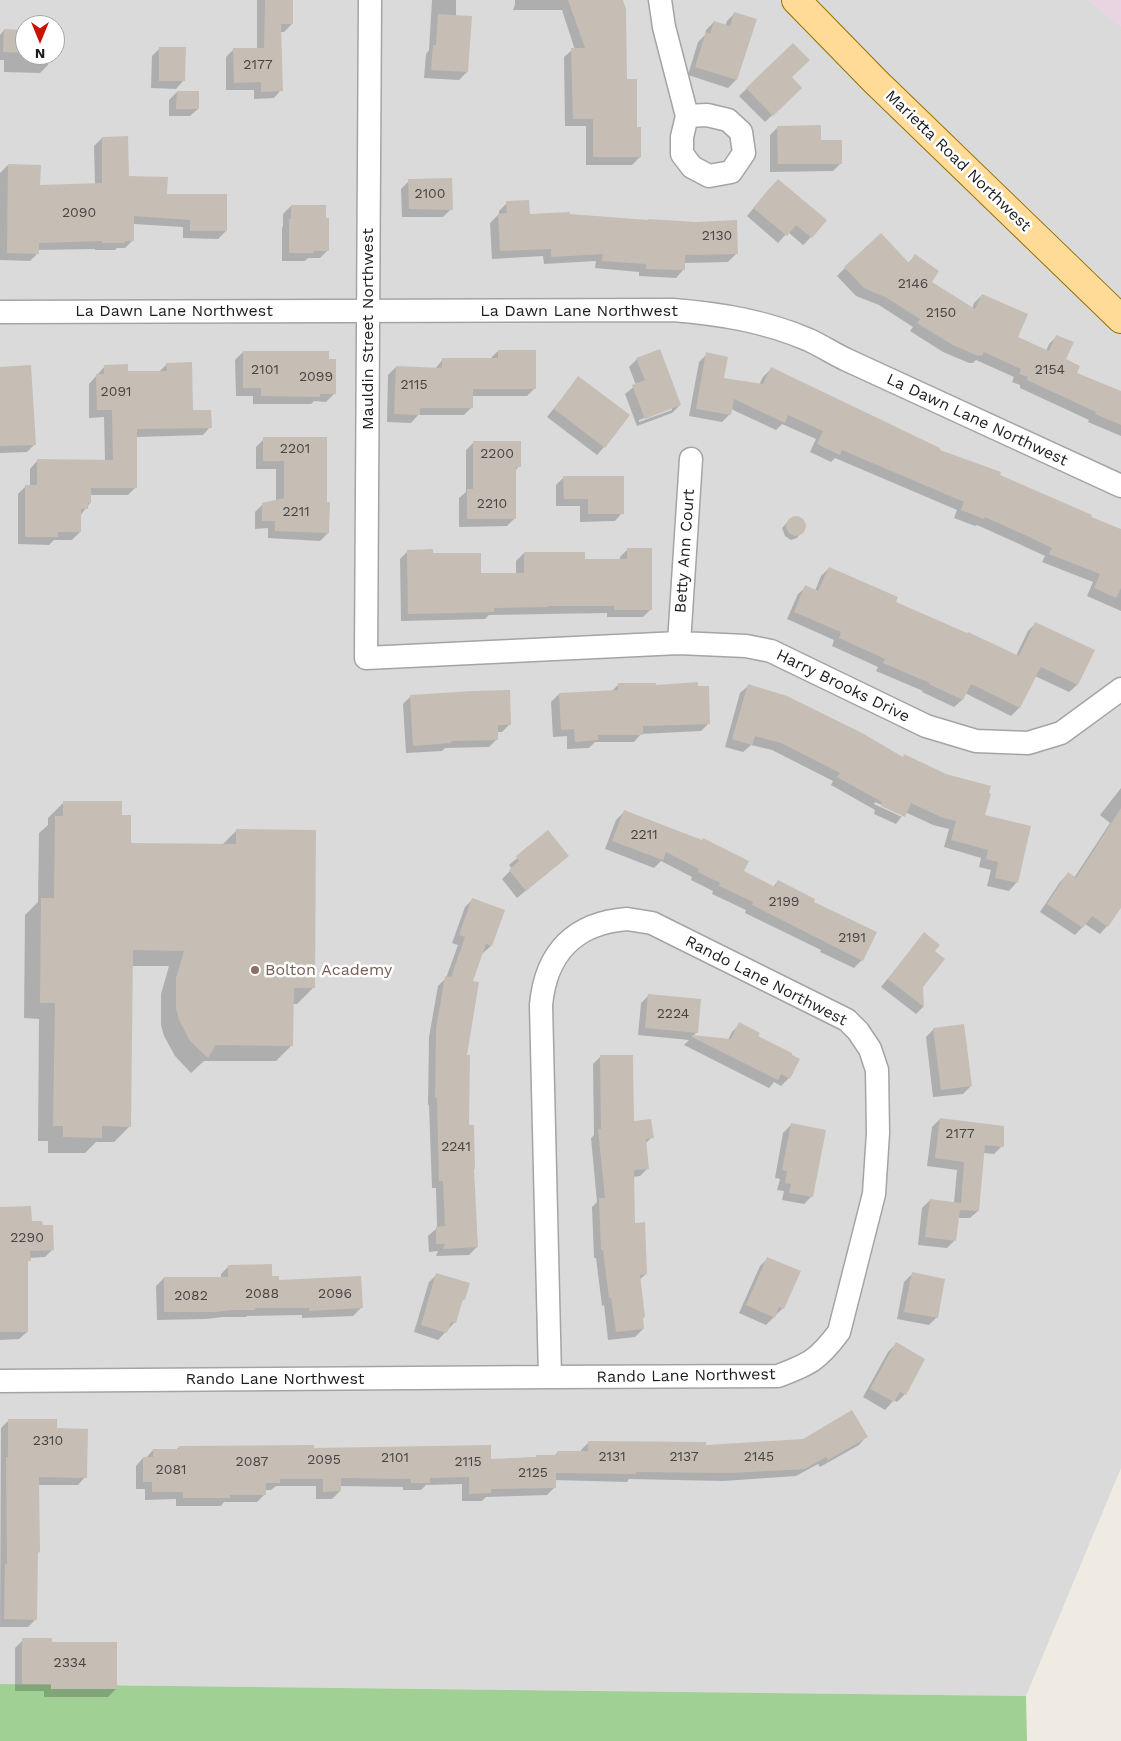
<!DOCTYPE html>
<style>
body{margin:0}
#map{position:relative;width:1121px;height:1741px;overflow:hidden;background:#efebe2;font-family:"Work Sans",sans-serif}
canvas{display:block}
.north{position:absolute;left:15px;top:15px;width:50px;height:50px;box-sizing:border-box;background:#fff;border:1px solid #a5a5a5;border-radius:50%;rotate:180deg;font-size:14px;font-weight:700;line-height:20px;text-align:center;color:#1d1d1d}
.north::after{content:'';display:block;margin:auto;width:18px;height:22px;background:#ca1200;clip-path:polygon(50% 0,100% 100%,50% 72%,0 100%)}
</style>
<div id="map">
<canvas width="1121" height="1741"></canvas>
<div class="north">N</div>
</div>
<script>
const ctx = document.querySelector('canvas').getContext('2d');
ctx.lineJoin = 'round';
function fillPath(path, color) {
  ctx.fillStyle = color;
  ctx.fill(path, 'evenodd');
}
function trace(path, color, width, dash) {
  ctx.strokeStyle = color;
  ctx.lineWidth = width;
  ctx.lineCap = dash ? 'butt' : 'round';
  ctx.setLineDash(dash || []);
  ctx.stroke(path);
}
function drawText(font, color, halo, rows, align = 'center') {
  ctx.font = font + ' "Work Sans",sans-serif';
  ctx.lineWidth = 5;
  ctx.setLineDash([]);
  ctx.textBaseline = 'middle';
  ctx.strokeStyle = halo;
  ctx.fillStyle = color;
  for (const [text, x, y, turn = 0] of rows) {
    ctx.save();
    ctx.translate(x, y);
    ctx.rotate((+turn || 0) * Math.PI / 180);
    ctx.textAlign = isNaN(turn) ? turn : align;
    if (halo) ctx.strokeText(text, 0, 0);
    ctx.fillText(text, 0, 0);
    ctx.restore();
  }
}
const residential = new Path2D(`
 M0,0H1089L1121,26V1468L1026,1696L0,1684ZM25,25H55V55H25Z`);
const industrial = new Path2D(`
 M1089,0H1121V26Z`);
const forest = new Path2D(`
 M0,1684L1026,1696L1027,1741H0Z`);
const shadow = new Path2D(`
 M257,0H292V24L284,32H280L281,90L274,98L254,99V90H226V57L233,50L257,49Z
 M432,0H456V16L471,17L467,72L459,80L424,78L426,54L429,50Z
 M515,0H622L625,80L640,157L632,165H586V126H565L564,57L572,50H575L562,10H513L515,5Z
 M734,14L736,80L728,88L688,75L698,42L705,35L706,30L714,22L725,26L727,21Z
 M4,30L25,31V55H48V65L40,73L4,72V60H0V35Z
 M793,45L791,77L801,88L765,122L739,96Z
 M160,48L183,81L176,89L151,88L152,56Z
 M177,92L198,109L190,116H169V100Z
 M778,127L820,141L841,163L833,171L770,172V135Z
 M102,138L127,177L166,195L226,231L218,239L183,238V227L133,224V240L125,248H117L115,250H95V249L38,250V253L30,261L0,260V173L8,165L39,186L95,184L94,146Z
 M409,181L451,209L443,217H402L401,189Z
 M770,188L811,237L803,245L788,232L778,243L747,216Z
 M507,203L529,216L569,215L736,254L728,262L684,263L683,270L676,278L639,276V272L595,268L596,261L544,264L543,256L492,259L490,223L499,214V211Z
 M291,206L328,250L320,258H308L305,261H282V228L283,226V214Z
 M915,256L930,283L972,309L974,303L982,295L1017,338L1046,351L1049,344L1057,336L1064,360L1076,373L1121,392V436L1088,422L1089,420L1020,388V385L1012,382L1014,377L976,360L973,363H969L943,352L910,331L913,327L879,305L856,296L837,276L845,268L908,263Z
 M498,351L535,388L527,396H472V407L464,415H418L411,423L387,422L388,375L396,367L435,369L443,359H490Z
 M243,352L328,360L334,394L326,402L314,401L311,404H253V396H236L235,360Z
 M707,354L722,379L759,385L763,377L771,369L938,451L1121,530V611L1087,596L1093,582L1042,562L1045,556L1017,543L977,525L975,526L954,518L957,510L835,458L831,462L810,452L816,439L782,424L776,430L731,409L730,414L722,422L689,416L699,362Z
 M637,359L680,405L672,413L637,426L625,394L636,385L629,367ZM672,407V410L639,422V420Z
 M167,364L192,411L210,427L203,435L136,437V487L128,495H90V503L80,516V532L72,540H54L49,545L18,544V494L26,486H30V469L37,461H105L104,417L89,418V384L105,366L127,372H159Z
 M0,369L35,444L27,452L0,453Z
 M578,378L604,447L597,455L547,417Z
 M264,439L326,503L328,533L320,541L268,538V528L255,529V512L263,504L276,501V469H256V447Z
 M474,442L519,466L515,471V518L507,526L459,527V498L466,492V450Z
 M564,477L622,513L615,521L580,522V506H556V485Z
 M798,517L803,520L805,527L797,538L791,540L785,536L782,528L791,518Z
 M628,549L651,609L643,617H607V613L489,615L485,619L401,621L400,559L408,551L432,555L479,574H516V561L524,553L584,560H620V557Z
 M829,568L894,603L1016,656L1028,631L1036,623L1093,650L1077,685L1069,692L1035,676L1019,708L1011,716L965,693L962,700L954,707L922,692L923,691L876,671L878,667L832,646L834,640L787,619L798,594L806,587L815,591L821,576Z
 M619,684L709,723L701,731L641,734L634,742H595L589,748L567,749V736L553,737L551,702L559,694L611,692Z
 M748,686L984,816L1030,827L1016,883L1009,891L987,886L991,870L979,867L981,858L944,847L949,829L933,825L905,812L896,824L874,814L875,810L831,785L833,781L772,750L751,745L743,752L725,747L740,693ZM875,802L902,814V817L874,804Z
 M410,697L510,724L502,732H497V739L489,747L445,748L442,751L406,753L403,704Z
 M1121,788V906L1107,926L1100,934L1085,924L1075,935L1040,912L1060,882L1068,874L1074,878L1110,823L1100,815Z
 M64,802L121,816L130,844L222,845L237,830L313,988L297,1004H292V1045L276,1061H204L191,1073L175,1056L164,1036L161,1025V994L169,966H131L130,1126L114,1142H96L85,1153H48V1141H38L39,1019L24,1018L25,915L38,902L39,833L48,825V818Z
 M624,812L773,887L778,881L812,902L862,960L854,968L820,952L821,950L745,913L746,910L712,894L713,891L691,880L692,877L661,861L654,868L605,849L616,820Z
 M548,832L567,856L517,898L502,879L512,869L509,865Z
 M472,900L491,946L483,953H481L471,982L466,1056L467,1126L472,1170L477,1247L469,1255L436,1256L438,1251L429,1252L428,1236L437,1228L436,1188H432L429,1105H428L429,1037L438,986L446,978L458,945L452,943L465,907Z
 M924,934L933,951L922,987L923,1007L916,1014L881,987Z
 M649,995L697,1032L693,1036L728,1040L732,1032L740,1024L757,1036L789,1078L781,1086L774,1082L769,1088L684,1045L689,1040L638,1035L641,1003Z
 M934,1029L971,1086L963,1094L933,1097L926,1037Z
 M601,1056L633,1122L652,1137L645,1144L648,1168L640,1176L632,1177L634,1224L646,1274L639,1280L643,1329L635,1337L608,1340L604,1305L602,1306L596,1258H594L592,1207L597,1202L591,1138L594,1135L593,1064Z
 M940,1119L1002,1146L994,1154L983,1153L978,1211L970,1218H958L955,1240L947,1248L918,1245L922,1208L930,1200L954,1203L957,1170L927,1166L932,1127Z
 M791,1125L812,1196L804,1204L782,1200L784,1191L777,1190L780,1179L775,1178L783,1133Z
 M0,1209L30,1222L52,1250L45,1257L29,1258L27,1263V1332L19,1339L0,1340Z
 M768,1258L783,1308L766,1325L739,1313L760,1266Z
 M229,1266L278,1281L361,1308L353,1316L302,1318V1315L247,1316L246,1317H223L206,1319L157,1320L156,1286L164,1278H221V1274Z
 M912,1274L937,1317L929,1325L897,1319L904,1282Z
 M436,1275L464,1299L461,1303L455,1322L438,1340L414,1332L429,1282Z
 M896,1344L905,1394L897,1402L894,1400L885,1410L863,1397L888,1352Z
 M8,1421L56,1429L85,1477L78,1485H38L39,1552L37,1554L36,1619L28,1627H0L1,1428Z
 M866,1437L859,1445L820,1467L818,1464L796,1476L723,1481L629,1479L627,1482L554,1480L555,1487L547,1495L486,1497L482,1501H462V1484L426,1485L421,1490H403V1487L340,1486V1491L332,1499H316V1486H276L271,1490H265V1494L257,1502H224L221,1506H176V1499L145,1500V1489H136V1466L143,1458H146L153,1450H176L179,1447L313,1449L490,1460L554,1456L558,1452H581V1450L589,1442L705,1447Z
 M23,1640L51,1643L116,1689L108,1697H44V1691H15V1648Z`);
const building = new Path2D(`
 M265,0H293V24H281L283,91L261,92V82L234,83L233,48H264Z
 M568,0H623L626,9L627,79H637V127H641V157H593V119H573L571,48H585Z
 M734,12L757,19L737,80L695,67L706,32L710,34L714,21L730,26Z
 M438,14L472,16L468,72L431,70L433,45H436Z
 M4,29L25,30V53L3,52Z
 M793,43L810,60L792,77L802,88L773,116L746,88Z
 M159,47H186L185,81H159Z
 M177,91H199V109H176Z
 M821,125V140H842V164H778L777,126Z
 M128,136L129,176L168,177L167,194H227V231H190V220L134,216V241H125V243H102V241L39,243V254L7,253L8,164L41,165L40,185L102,183V137Z
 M452,178L453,210L409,209L408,179Z
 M778,179L827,220L812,238L796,225L787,236L753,208Z
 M529,200L530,214L570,212V214L648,220V219L696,222L737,220L738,254L685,255V270L646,269V264L602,261L603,254L551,257V249L500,251L498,214L507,213L506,201Z
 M291,205H326V218H329V251H314V253H289V219H291Z
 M881,233L909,263L915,254L939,271L932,282L975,309L982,294L1028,314L1018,337L1049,351L1056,335L1074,342L1066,359L1080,366L1077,373L1121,391V425L1095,414L1096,412L1027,380L1028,377L1019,374L1021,369L984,352L982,356L979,355L978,356L951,344L917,323L920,319L887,298L864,288L844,267Z
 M660,349L681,405L645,419L632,385L645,380L636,358Z
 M498,350H536V389H473V408H420V415L394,414L396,366L442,368V358H498Z
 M243,351H329V359H336V394H320V397L261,396V388H243Z
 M706,352L728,357L724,378L763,384L771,367L940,448V450L1001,472L1000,475L1092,515L1091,517L1121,529V588L1116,598L1094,588L1100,574L1049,554L1052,548L1025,535L985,517L984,519L961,510L964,502L842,450L840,455L817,444L823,431L788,415L785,423L734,399L731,415L696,409Z
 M192,362L193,410H211L212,428L137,429V488H91V503H88V509H81V532H58V537H25V485H37V459L113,460L112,410H97L96,374H104V365L128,364V371H167L166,363Z
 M31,365L36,445L0,446V367Z
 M578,376L630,415L605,448L554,409Z
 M263,437H327V502H330L329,533L275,531V521H262V503L284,498V461H263Z
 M473,441H521V467H516V519H467V489H473Z
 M563,476H624V514H588V499H564Z
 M786 526a10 10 0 1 1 20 0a10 10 0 1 1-20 0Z
 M627,548H652V610H614V606H548V607L494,608V612L408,614L407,550L433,549V553H481V573H524V552H585V559H627Z
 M829,567L898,597L896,602L967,633L968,632L1019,656L1035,622L1095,650L1078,685L1041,667L1020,708L971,684L963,700L929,684L930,683L883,663L885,659L839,638L841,632L794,612L805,585L818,591Z
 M698,682V686H709L710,724L643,726V735H598V740L575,742L574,729L561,730L559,693L618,690V683H656V685Z
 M748,684L787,696L862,733L903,757L904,754L946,774L991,786L989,793L991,794L985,815L1031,826L1018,883L995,878L998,862L986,859L988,850L951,840L956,821L941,817L911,803L905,817L881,806L882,802L837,777L840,773L781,743L755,736L752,745L732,739Z
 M510,690L511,725H498V740L451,741V743L413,746L410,695L472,691Z
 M63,801H122V815H131V843L236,844V829L316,830L315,988H294L293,1046L216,1045L208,1058L190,1041L179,1020L176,1008V978L184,951L133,950L131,1127L102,1126V1138L63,1137V1126H53L55,1003H40L41,898H54L55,816H63Z
 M1121,808V908L1108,927L1092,916L1083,928L1047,904L1068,872L1076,878Z
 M624,810L702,840L703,838L749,861L744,871L775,887L778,880L815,899L814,902L877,932L863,961L752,905L753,902L719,886L720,883L698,872L699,869L666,852L663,860L612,841Z
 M548,830L569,856L526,891L509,870L519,861L516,856Z
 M472,898L505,910L492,946L486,944L473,981L479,982L467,1055H470L469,1125H474L475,1169H474L478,1247L443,1249L445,1244H436V1227L445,1226L443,1181H439L437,1098H435L436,1029L445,976L451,977L465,937L459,935Z
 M924,932L940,945L935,951L945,959L923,987L924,1007L888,979Z
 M648,994L701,999L698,1033L645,1028Z
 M739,1022L760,1033L758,1036L792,1053V1055L800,1059L790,1079L781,1074L778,1080L692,1037V1035L731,1039Z
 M964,1024L972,1086L941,1090L933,1028Z
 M600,1055H633L634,1121L651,1119L654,1138L646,1139L649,1169L634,1170L635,1223L645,1222L647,1274L640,1275L645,1317L643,1318L644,1329L616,1332L611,1298H609L603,1250H601L599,1198H605L598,1129H601Z
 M940,1118L1004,1126V1147L985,1145L979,1211L960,1210L956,1241L925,1237L930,1199L961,1203L964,1162L935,1158Z
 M791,1123L826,1130L813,1197L789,1193L791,1184L785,1183L787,1171L782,1170Z
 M31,1206L32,1221H42L43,1225H53L54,1250L30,1251L31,1261H28V1332H0V1207Z
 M767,1257L801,1271L784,1309L779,1307L775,1318L746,1305Z
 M272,1264V1276H279V1280L361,1276L363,1308L309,1311V1308H255V1310H232L215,1312H164V1277H228V1265Z
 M912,1272L945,1279L938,1318L904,1312Z
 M436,1273L470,1283L465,1300L463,1299L456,1323L451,1322L447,1333L421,1325Z
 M896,1342L925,1359L906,1395L900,1392L894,1402L870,1389Z
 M852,1410L868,1437L828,1460L826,1457L805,1469L732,1473L636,1472V1474L556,1473V1488L491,1489V1493L469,1494V1477L430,1478V1483H411V1479L341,1478V1491L323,1492V1479H280V1483H266V1495H230V1498H183V1492H152V1482H143V1457H153V1449H179V1446L314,1445V1448L491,1445V1459L536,1457V1455H557V1451H588V1441L706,1442V1445L803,1439Z
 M8,1419H57V1428L88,1429L87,1478L39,1477L40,1552H38L37,1620L4,1619L5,1564H7L6,1457H8Z
 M22,1638H52V1642H117V1689H51V1684H22Z`);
const minor = new Path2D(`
 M370,0L366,658L679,643L746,646L771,651L926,726L976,741L1028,743L1061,733L1121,689
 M660,0L664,27L687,116L682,137V154L692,167L709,176L731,172L744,153L741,132L728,120L707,115L687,116
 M0,312L673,310C721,314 765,321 809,340C822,346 834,354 847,360L1121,486
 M679,643L691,459
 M627,919L652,923L847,1020L858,1031L870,1049L877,1070L878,1133L874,1194L839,1332C818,1360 810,1364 778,1376L550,1377L541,1005C546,952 575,923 627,919Z
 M0,1381L550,1377`);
const major = new Path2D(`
 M796,0L875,81L1121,319`);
const markers = [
 [255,970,5,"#8d6e63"]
];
const numberNames = [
 ["2177",258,65],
 ["2100",430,194],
 ["2090",79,213],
 ["2130",717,236],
 ["2146",913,284],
 ["2150",941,313],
 ["2101",265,370],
 ["2154",1050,370],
 ["2099",316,377],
 ["2115",414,385],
 ["2091",116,392],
 ["2201",295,449],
 ["2200",497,454],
 ["2210",492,504],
 ["2211",296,512],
 ["2211",644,835],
 ["2199",784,902],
 ["2191",852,938],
 ["2224",673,1014],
 ["2177",960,1134],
 ["2241",456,1147],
 ["2290",27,1238],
 ["2088",262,1294],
 ["2096",335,1294],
 ["2082",191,1296],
 ["2310",48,1441],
 ["2131",612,1457],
 ["2137",684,1457],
 ["2145",759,1457],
 ["2101",395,1458],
 ["2095",324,1460],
 ["2087",252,1462],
 ["2115",468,1462],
 ["2081",171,1470],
 ["2125",533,1473],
 ["2334",70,1663]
];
const streetNames = [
 ["Marietta Road Northwest",958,161,44],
 ["La Dawn Lane Northwest",174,311],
 ["La Dawn Lane Northwest",579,311],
 ["Mauldin Street Northwest",368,329,-90],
 ["La Dawn Lane Northwest",977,420,25],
 ["Betty Ann Court",685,551,-86],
 ["Harry Brooks Drive",843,686,26],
 ["Rando Lane Northwest",766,981,27],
 ["Rando Lane Northwest",686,1376,-1],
 ["Rando Lane Northwest",275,1379]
];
const educationNames = [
 ["Bolton Academy",265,970]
];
fillPath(residential, '#dbdada');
fillPath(industrial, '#e8d4e2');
fillPath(forest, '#a1d095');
fillPath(shadow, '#0003');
fillPath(building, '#c6beb5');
trace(minor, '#a4a4a4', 25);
trace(major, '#967100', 30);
trace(minor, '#fff', 22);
trace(major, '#ffdb97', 28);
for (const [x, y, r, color] of markers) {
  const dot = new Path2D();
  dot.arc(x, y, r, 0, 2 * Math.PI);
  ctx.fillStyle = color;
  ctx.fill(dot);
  trace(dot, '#fff', 2);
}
drawText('14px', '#474543', null, numberNames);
drawText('16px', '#1d1d1d', '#fff', streetNames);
drawText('16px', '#785e54', '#fff', educationNames, 'left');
</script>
